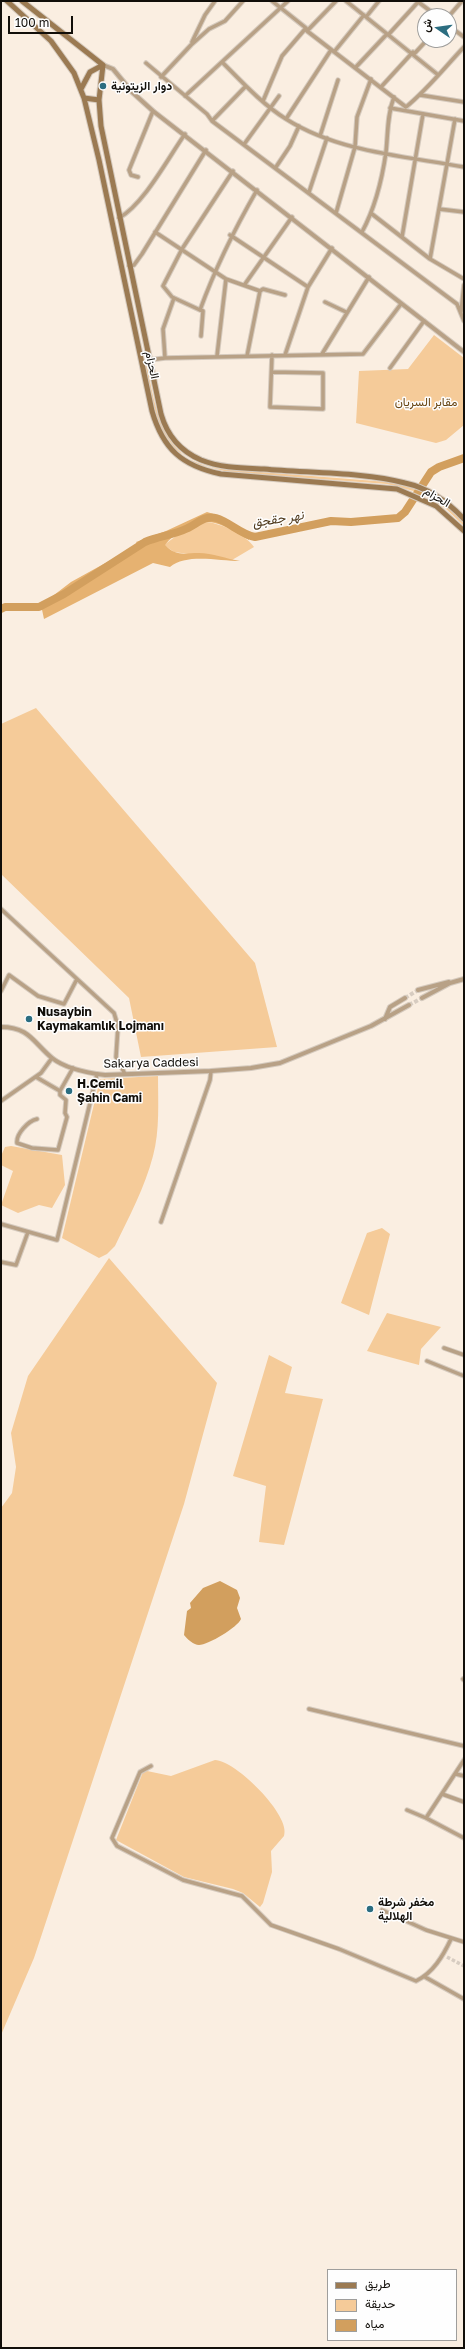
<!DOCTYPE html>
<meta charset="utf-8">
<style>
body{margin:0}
#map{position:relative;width:465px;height:2349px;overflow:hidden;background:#faeee1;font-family:"Golos Text",Vazirmatn,sans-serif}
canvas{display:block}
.frame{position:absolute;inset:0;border:2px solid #110e09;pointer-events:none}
.legend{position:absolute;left:327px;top:2269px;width:130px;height:72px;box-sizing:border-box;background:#fefefe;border:1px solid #9f9e9c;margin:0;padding:5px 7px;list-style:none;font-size:12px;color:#110e09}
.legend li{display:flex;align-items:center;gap:8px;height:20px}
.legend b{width:20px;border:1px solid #9f9e9c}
.north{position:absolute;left:417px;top:8px;width:40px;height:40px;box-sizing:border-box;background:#fefefe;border:1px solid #9f9e9c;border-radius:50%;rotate:283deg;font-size:11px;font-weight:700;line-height:16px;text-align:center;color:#110e09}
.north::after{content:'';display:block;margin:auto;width:14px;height:18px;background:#2b6d80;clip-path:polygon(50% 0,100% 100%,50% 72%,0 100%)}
.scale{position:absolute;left:8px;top:16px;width:65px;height:18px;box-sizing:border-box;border:2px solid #110e09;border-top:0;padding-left:5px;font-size:12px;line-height:14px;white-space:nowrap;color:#110e09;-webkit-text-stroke:3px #fefefe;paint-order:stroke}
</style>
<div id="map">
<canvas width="465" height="2349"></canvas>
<div class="frame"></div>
<ul class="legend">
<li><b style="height:5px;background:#9b7a52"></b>طريق</li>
<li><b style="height:11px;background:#f5cb99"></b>حديقة</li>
<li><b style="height:11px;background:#d29f5e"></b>مياه</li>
</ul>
<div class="north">ش</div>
<div class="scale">100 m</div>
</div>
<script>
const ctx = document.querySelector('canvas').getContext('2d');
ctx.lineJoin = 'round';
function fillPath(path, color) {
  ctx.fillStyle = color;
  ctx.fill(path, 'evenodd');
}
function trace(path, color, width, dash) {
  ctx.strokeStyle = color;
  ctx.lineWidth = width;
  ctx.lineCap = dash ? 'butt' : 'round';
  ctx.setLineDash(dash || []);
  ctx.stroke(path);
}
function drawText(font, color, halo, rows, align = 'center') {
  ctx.font = font + ' "Golos Text",Vazirmatn,sans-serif';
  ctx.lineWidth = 3;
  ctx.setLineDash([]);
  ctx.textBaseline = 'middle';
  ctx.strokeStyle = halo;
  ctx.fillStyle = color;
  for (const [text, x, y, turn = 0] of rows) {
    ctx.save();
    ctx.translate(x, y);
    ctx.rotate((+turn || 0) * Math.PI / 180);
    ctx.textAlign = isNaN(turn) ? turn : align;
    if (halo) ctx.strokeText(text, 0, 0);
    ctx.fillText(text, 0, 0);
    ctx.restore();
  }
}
const green = new Path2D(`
 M434,335L464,358V425L446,440L436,443L356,423L359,371L408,369Z
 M146,361C156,410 161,462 222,469L388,482L411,487L421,493L387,484L228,472L197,464L175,449L161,429L154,409L144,362Z
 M426,494L447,507L464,522V526L445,508L425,496Z
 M207,522C222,524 245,534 254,547L232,560L174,552L164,545L191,525Z
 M36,708L255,963L277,1047L141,1057L129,998L1,874V724Z
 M158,1076C158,1102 160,1130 153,1156C145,1187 129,1217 115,1246L107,1254L99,1258L62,1238L100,1079Z
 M11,1146L62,1155L65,1185L52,1208L39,1205L18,1213L1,1205L13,1171L1,1165V1156L5,1147Z
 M382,1228L390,1234L369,1315L341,1303L367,1233Z
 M109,1258L217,1383L184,1504L34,1958L1,2035V1508L12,1493L16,1467L11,1433L28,1376Z
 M387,1313L441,1327L421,1349L419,1365L367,1351Z
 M269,1355L292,1367L285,1393L323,1399L284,1545L259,1542L266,1486L233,1476Z
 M215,1760C235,1760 292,1816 284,1836L271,1851L272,1872L263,1903L260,1907L243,1893L233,1889L184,1877L116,1840L143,1772L147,1771L171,1776Z`);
const forest = new Path2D(`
 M207,512C226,517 232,525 249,534V540C238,534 226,526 215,523C198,518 175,532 165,545C177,557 184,553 199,553C212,553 227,559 240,561C219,561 186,553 170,567L153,563L44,619L41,605L71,582L138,545L136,542L166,531Z`);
const water = new Path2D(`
 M220,1581L237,1590L240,1598L237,1608L241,1619C238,1627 208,1645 199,1645C194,1645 187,1639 184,1635L187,1611L191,1608L190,1603L203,1588Z`);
const river = new Path2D(`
 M1,609L5,607H39L64,594L145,542C159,536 174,535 188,528C197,524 205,515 216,518C230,522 240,534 255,537L331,521L351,522L398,518L405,512L431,472L439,467L464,458`);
const minorTunnel = new Path2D(`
 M447,1957L464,1966`);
const tertiaryTunnel = new Path2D(`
 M405,998L418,990
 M409,1005L422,998`);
const minor = new Path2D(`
 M272,1L306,28L307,31L406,107C428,89 445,67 464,47
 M346,1L437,74
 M417,1L437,16
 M449,16L462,1
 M366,17L379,1
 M449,26L464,37
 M307,31L336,1
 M388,35L419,1
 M192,42L205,15L215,1
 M334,52L364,15
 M414,54L427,40
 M222,62C242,82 262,104 286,119C338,152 404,156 464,167
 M146,63L207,114L212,121L457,304L464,321
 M355,68L387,34
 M161,77L191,45L209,29L225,21L243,1
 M381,87L413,52
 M420,95L464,102
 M185,96L288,1
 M263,101L282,56L306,28
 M390,108L464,121
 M286,119L331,50
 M212,121L246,86
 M320,136L338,80
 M245,143L279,96
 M276,167L290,146L299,126
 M233,171L182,249L163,286L172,297L200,310C216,266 234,230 257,190
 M138,177L131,175L129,170L153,111
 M309,192L327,138
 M439,209L464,212
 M336,213L355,147L357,117L371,79
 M372,214L430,259L464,279
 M119,218C144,204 168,158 185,134
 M155,232L226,279
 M362,232C375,208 382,180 386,152C388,134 387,115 394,97
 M230,235L308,287
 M402,237L423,114
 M430,259L455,119
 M129,266L134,265L142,254L206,150
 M245,284L292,217
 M260,291L263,289L285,295
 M325,302L346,312
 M200,310L203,311L201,336
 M461,312L464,285
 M322,354L369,277
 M285,355L308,287L332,248
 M217,356L226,279L260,291L247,356
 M165,358L163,329L174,298
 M149,360L165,358L363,354L401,304
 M390,368L424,321
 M272,372L323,373V409L270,407L272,355
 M1,909L114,1013L118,1026L116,1057L125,1074
 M1,991L9,975L38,996L64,1004L77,979
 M36,1077L60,1091L73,1068
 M1,1101L41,1073L52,1058
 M37,1119C28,1121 16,1134 17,1143L32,1148L58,1150L67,1117L65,1113L66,1100L60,1095V1091
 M161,1222L210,1080L211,1071
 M1,1224L57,1240L97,1074
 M1,1262L16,1265L28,1232
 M444,1348L464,1355
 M427,1361L464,1376
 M463,1679L464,1680
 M309,1709L464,1746
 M151,1766L140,1772L112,1838L117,1846L183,1880L242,1896L271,1925L339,1949L416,1981C433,1973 443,1956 451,1939
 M456,1774L464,1776
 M442,1794L464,1802
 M407,1810L426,1818L464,1838
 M426,1818L464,1760
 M382,1910L426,1930L464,1942
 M425,1977L464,1999`);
const tertiary = new Path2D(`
 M103,65L113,69L132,92L153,111L464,352
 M418,990L449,982
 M422,998L450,983L464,979
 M385,1019L390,1007L405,998
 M1,1027C29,1027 33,1042 52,1058C66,1069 88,1073 105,1075L211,1071L251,1068L280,1063L371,1026L409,1005`);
const secondary = new Path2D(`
 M7,1L51,41L74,73L84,98L99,160L152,411C163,449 182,466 221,474L397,489L436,506L464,531
 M22,1L103,65L99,100L101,126L161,414C167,435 180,451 201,460C221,468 243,468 264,469C307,473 364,472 405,483C428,488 448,502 464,519
 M81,89L90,72L103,65
 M84,98L99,100`);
const markers = [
 [103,86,4,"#2b6d80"],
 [29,1019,4,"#2b6d80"],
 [69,1091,4,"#2b6d80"],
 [370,1909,4,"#2b6d80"]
];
const poiNames = [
 ["دوار الزيتونية",111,86],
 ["Nusaybin",37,1012],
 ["Kaymakamlık Lojmanı",37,1026],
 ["H.Cemil",77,1084],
 ["Şahin Cami",77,1098],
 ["مخفر شرطة",378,1902],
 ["الهلالية",378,1916]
];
const streetNames = [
 ["الحزام",152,365,78],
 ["الحزام",437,497,31],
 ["Sakarya Caddesi",151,1063,-1]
];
const parkNames = [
 ["مقابر السريان",426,402]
];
const waterNames = [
 ["نهر جقجق",278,519,-9]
];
fillPath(green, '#f5cb99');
fillPath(forest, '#e6b271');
fillPath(water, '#d29f5e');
trace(river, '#d29f5e', 8);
trace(minorTunnel, '#d7ccc1', 3.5, [3.5, 2]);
trace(tertiaryTunnel, '#d7ccc1', 4, [4, 2]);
trace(minor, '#d5cabe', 5.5);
trace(tertiary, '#d5cabe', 6);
trace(secondary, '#d5cabe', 7);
trace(minor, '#b8a186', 3.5);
trace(tertiary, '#b8a186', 4);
trace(secondary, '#9b7a52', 5);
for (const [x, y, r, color] of markers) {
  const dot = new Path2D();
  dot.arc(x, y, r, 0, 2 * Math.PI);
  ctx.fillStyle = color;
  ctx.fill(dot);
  trace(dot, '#fefefe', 1.5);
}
drawText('bold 12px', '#110e09', '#fefefe', poiNames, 'left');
drawText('12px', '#110e09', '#fefefe', streetNames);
drawText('12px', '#684513', '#fefefe', parkNames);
drawText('italic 13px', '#4e381b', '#fefefe', waterNames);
</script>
